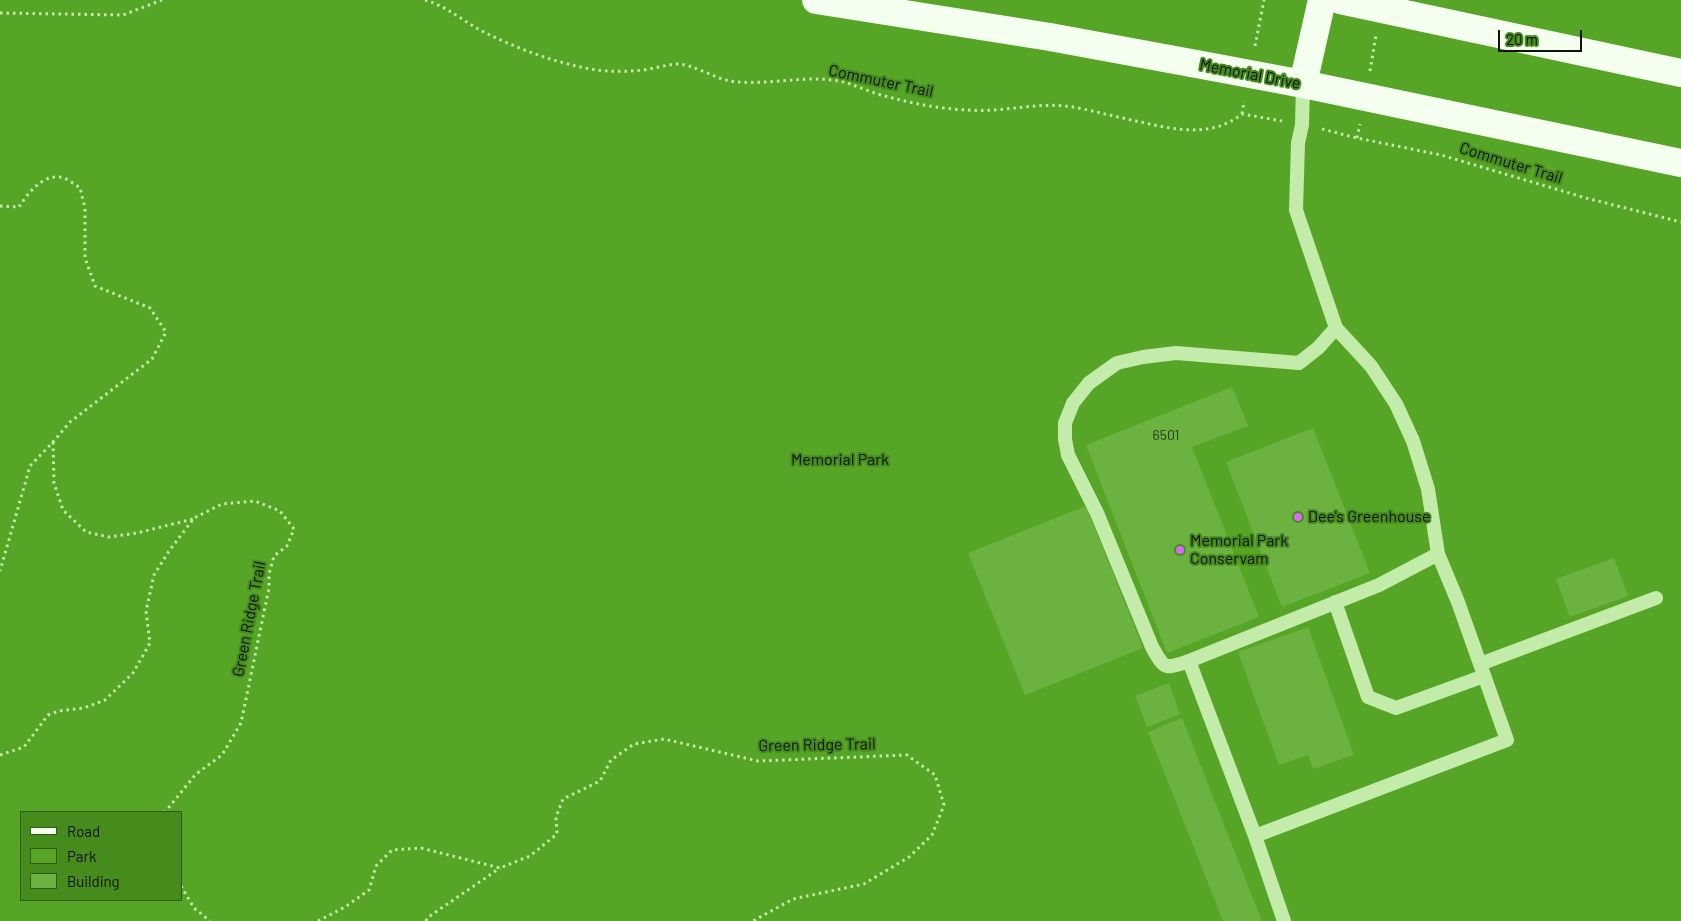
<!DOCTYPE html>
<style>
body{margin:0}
#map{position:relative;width:1681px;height:921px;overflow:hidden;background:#468c1d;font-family:Barlow,sans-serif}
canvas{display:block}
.legend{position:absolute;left:20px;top:811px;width:162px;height:90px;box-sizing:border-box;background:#468c1d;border:1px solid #315b18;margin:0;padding:6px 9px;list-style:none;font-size:15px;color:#111}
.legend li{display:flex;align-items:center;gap:10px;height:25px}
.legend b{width:25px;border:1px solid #315b18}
.scale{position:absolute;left:1498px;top:30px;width:84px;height:22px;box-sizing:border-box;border:2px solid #111;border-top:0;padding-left:6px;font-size:15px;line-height:18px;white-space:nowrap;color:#111;-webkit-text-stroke:4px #468c1d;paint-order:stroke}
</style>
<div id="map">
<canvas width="1681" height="921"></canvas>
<ul class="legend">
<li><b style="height:6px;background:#f4ffef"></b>Road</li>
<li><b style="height:14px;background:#57a526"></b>Park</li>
<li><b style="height:14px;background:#6cb241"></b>Building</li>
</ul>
<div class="scale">20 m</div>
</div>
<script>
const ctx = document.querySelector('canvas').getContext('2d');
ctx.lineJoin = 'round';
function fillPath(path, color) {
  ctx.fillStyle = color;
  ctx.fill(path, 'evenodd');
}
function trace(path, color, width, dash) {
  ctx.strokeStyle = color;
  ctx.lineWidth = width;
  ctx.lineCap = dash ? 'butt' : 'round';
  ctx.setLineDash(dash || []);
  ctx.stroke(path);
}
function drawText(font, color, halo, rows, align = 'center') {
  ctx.font = font + ' Barlow,sans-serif';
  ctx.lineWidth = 4;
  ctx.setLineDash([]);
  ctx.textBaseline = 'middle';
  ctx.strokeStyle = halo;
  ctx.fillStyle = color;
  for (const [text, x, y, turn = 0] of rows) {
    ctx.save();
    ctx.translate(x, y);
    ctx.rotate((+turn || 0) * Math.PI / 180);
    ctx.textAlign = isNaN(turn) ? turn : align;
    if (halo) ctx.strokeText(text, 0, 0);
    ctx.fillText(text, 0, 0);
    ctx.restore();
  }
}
const green = new Path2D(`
 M0,0H1681V921H0ZM21,812H181V900H21Z`);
const building = new Path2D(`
 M1232,387L1248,426L1192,447L1259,617L1167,653L1086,445Z
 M1313,428L1370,573L1282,607L1226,462Z
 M1086,506L1143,648L1025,695L968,553Z
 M1614,558L1628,596L1570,617L1556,579Z
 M1308,627L1354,755L1313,769L1308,755L1279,765L1238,652Z
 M1169,683L1180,714L1147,727L1135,696Z
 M1182,718L1262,921H1223L1148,732Z`);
const path = new Path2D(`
 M425,0C449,7 466,24 488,34C518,49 552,61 585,68C604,72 624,72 644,70C655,68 666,65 677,64C692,64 714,78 730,81C764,86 798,76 832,80C852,82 869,93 889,97C914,104 942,109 968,110C1005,113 1041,100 1078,108C1098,112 1117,117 1136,121C1172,129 1210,139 1242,114L1282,121
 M0,13L123,15L162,0
 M1255,46L1264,0
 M1370,71L1376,35
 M1242,114L1244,101
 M1322,129L1357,138L1441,155L1586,198L1681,222
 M1357,138L1360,124
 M0,206L19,207C27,194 42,175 59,177C66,177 74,184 80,188L85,208V258L95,286L150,308L166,332L152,359L70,422L53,442L30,466L0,571
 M53,442L54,483L63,510L86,532L109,537L137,533L193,519
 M0,755L24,747L48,715L59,711L84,708L105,700L133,673L150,643L146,611L154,575L169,551L194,518L222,504L255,501L280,511L294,529L287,546L274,556L269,574V588L241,723L222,755L196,774L165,812
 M181,886L194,908L210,921
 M318,921L345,907L369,890L376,866L392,850L421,848L500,868L530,856L557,834L556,817L563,799L600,781L611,760L634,744L664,739L758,761L907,755L935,775L944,805L932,835L909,857L864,884L793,899L753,921
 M426,921L427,918L500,868`);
const service = new Path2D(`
 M1335,602L1368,697L1396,708L1484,676
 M1189,661C1164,669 1165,670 1152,647L1097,513L1068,455L1065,439V423L1073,403L1089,383L1117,363L1143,357L1176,353L1299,363L1318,348L1336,328
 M1480,664L1656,598
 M1255,836L1507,740L1458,602L1438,554L1428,489L1413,441L1396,404L1371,366L1336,328L1296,210L1298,143L1302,125L1303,84
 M1284,921L1255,836L1189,661L1379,585L1438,554`);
const primary = new Path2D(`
 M816,0L1050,37L1218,68L1303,84L1681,163
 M1340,0L1681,73
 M1303,84L1322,0`);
const markers = [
 [1298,517,5,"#db68fc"],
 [1180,550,5,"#db68fc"]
];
const numberNames = [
 ["6501",1166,435]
];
const streetNames = [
 ["Memorial Drive",1250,74,11],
 ["Commuter Trail",881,81,12],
 ["Commuter Trail",1511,163,17],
 ["Green Ridge Trail",249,619,-79],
 ["Green Ridge Trail",817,745,-1]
];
const parkNames = [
 ["Memorial Park",840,460]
];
const poiNames = [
 ["Dee's Greenhouse",1308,517],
 ["Memorial Park",1190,541],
 ["Conservam",1190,559]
];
fillPath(green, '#57a526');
fillPath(building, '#6cb241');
trace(path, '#c3ecaa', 3, [2.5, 4]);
trace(service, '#c3ecaa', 14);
trace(primary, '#f4ffef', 28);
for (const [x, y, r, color] of markers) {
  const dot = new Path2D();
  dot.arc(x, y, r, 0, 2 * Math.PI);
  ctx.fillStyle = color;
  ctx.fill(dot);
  trace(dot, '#468c1d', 2);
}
drawText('14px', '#28391d', null, numberNames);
drawText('16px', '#111', '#468c1d', streetNames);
drawText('16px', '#111', '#468c1d', parkNames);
drawText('16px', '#111', '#468c1d', poiNames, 'left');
</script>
